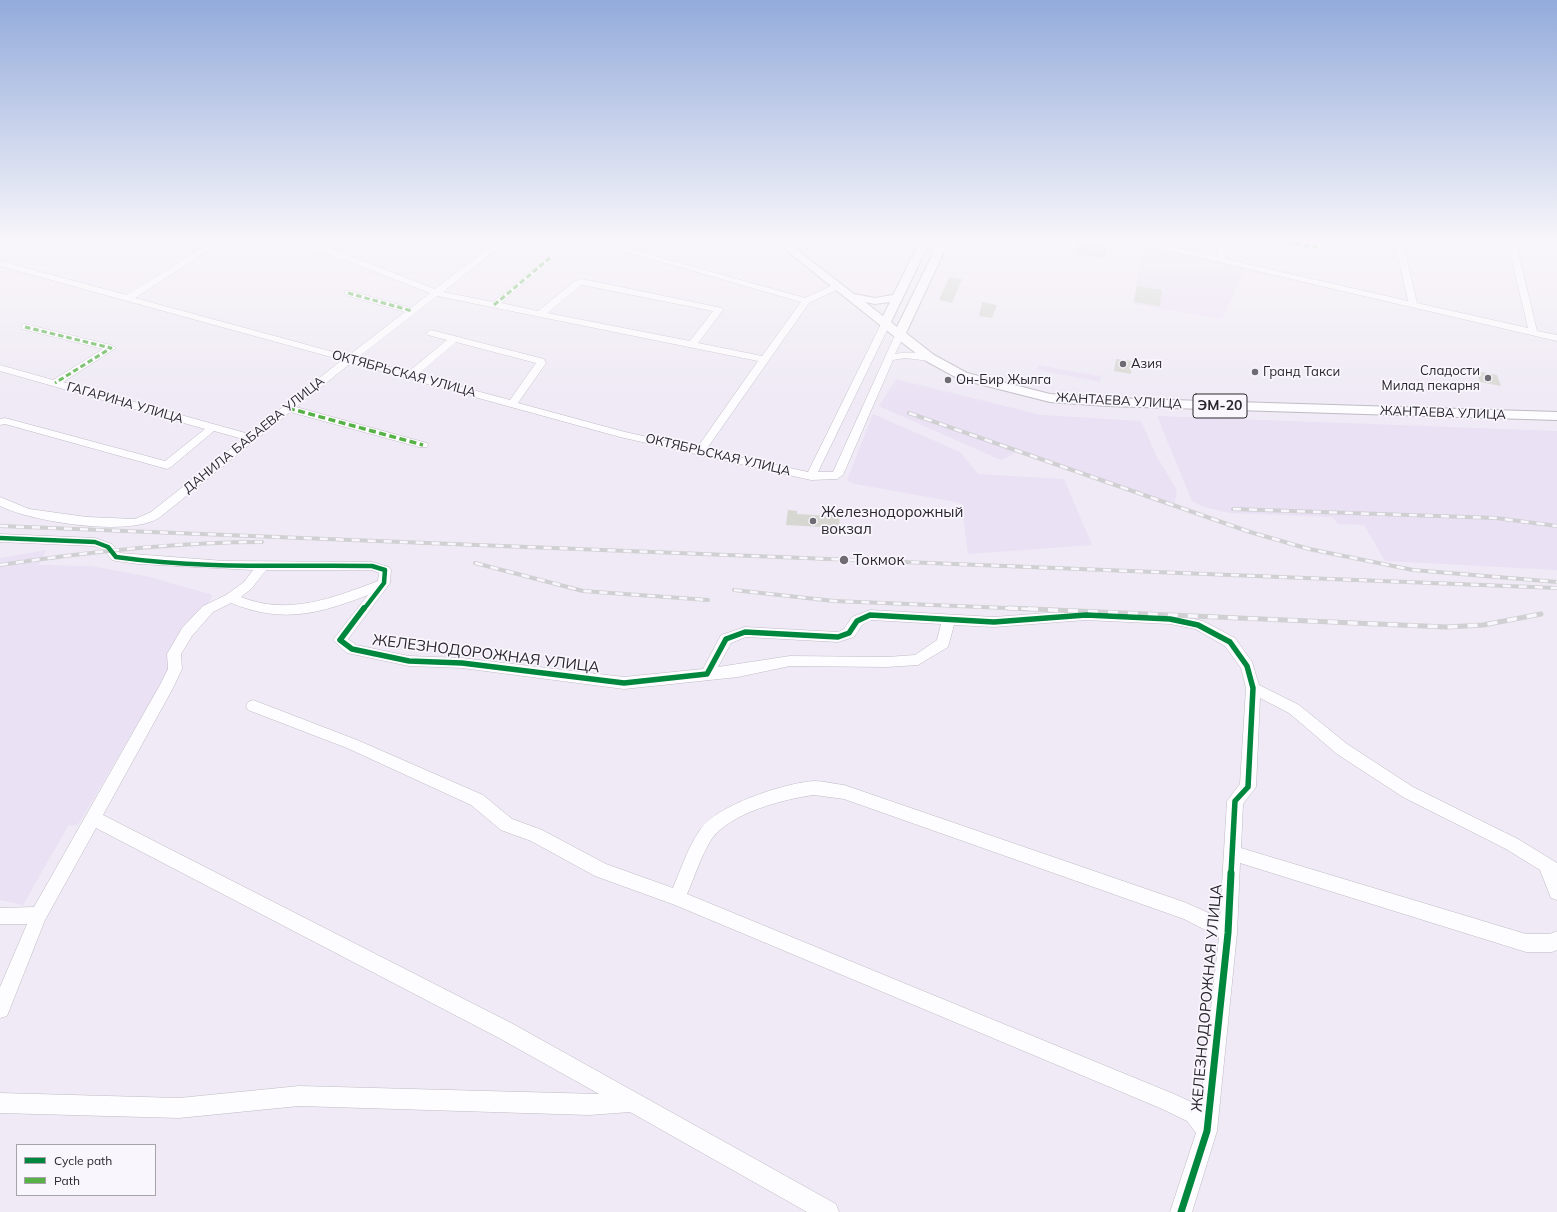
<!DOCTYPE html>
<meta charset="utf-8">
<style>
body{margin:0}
#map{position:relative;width:1557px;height:1212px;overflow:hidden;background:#efeaf5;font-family:Mulish,sans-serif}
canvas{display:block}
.legend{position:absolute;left:16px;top:1144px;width:140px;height:52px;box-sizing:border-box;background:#f9f6fe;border:1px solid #a6a3aa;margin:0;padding:5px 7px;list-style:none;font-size:12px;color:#2a262d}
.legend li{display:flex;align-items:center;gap:8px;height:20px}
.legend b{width:20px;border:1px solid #a6a3aa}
</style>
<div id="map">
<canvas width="1557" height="1212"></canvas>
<ul class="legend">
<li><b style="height:5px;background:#00873e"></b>Cycle path</li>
<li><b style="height:5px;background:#56b246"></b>Path</li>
</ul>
</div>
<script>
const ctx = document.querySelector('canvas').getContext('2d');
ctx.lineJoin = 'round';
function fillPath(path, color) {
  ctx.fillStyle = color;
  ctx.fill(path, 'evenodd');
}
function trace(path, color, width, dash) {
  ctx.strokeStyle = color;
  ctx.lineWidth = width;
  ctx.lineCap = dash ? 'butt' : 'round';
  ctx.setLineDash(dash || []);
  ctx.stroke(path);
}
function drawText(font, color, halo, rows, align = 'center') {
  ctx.font = font + ' Mulish,sans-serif';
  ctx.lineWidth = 3.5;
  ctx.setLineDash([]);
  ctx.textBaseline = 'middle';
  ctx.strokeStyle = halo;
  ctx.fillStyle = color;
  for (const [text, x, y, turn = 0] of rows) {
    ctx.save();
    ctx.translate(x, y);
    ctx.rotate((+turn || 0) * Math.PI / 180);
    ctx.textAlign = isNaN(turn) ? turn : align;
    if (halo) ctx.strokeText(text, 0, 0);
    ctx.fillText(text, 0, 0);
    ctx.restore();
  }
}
const built = new Path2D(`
 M1143,245L1245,268L1222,319L1133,304Z
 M1038,365L1101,376L1100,382L1036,370Z
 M896,379L1041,415L1141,421L1157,457L1177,490L1174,508L1017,452L1001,460L879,406Z
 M873,414L960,452L978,474L1064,479L1092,545L968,554L961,503L855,484L847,480Z
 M1157,416L1557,431V570L1385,561L1364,525L1338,524L1332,517L1229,513L1204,507L1192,501Z
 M46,550L39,565L91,566L150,577L213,595L78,825L68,826L23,905L0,900V558Z`);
const building = new Path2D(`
 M1078,241L1107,245L1105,259L1075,254Z
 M949,277L962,279L952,303L939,300Z
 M1137,286L1162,290L1160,306L1134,302Z
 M982,302L997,305L992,318L979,316Z
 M1116,359L1132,361L1131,374L1114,371Z
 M1476,371L1497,375L1501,386L1480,382Z
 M788,510L797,511V514L830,516V513H840L839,528L786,525Z`);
const minor = new Path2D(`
 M82,239H93L82,242Z
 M216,239H225L135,298L348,356L405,312L345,295V291H351L411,308L430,293L331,255L285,241L284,239H296L337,251L435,289L500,239H509L443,292L493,302L550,256H553V260L501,303L538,311L575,281L582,279L722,308L723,310L698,343L762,356L801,302L582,239H594L805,298L835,284H841V288L809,303L706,450L808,472L882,322L885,321L890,324L818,472H833L896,333L899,332L904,335L895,354C904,352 928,352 935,358L930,361L905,358L893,360L843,475L837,479L811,480L620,437L351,363L296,407L427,443L428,445L427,447H419L290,412L159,518C128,537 32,522 0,506V497L29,509L87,517L135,519L151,512L243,439L214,431L171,467L167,469L5,424L0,425V419L5,418L165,461L205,429L0,371V365L53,380L103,349L22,329V325L25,324L111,345L116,348L63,382L249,434L342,360L0,266V261L127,295ZM581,285H582L713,311L690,341L547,313ZM437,296L758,361L697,448L625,432L518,403L546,363L544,359L431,330L426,333L428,335L447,340L408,372L357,358ZM456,342L536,363L510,400L417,375Z
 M408,239H422L430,242L426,244Z
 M720,239L751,241L773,239L782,240C772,249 730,248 720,239Z
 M1124,239H1137L1217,257L1218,239H1226L1225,259L1408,301L1394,239H1402L1417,303L1528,328L1507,239H1515L1537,331L1557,335V341L1128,241Z
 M1258,239H1277L1312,244L1313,239H1321L1320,247L1316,249L1262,241Z
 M1528,239H1543L1557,242V246Z
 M0,534L95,538L112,544L120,553L224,561L372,562L389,567L391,570L390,583L348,639L356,645L409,656L462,658L624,677L703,669L721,635L745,627L838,632L844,629L852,617L870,610L994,617L1086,610L1170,614L1203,621L1235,638L1252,662L1259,685L1299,705L1347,744L1413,787L1518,839L1557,863V900L1551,898L1540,870L1506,849L1403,797L1337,754L1289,713L1260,698L1256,787L1243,804L1241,848L1526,934H1550L1557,931V950L1552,952H1526L1240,863L1237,933L1217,1131L1192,1212H1170L1196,1133L1187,1121L1160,1108L675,905L595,876L531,841L501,830L471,805L347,748L248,710L246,706L248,702L253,700L357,740L483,795L512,819L542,830L606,864L673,888C681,869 688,847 700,830C716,805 785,783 814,781C824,781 834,784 844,785L1184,902L1220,918L1227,801L1240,784L1246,688L1241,668L1225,646L1195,629L1170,624L1086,620L994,627L954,625L948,647L918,665L887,667L790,666L738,677L624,689L462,668L409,666L347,653L333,640L368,595C318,614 283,624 231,603L213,612L192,636L181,654L182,669L173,688L103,815L513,1024L836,1204L839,1212H807L630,1112L589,1115L299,1106L179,1118L0,1113V1093L179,1098L299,1086L599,1094L499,1038L96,828L45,920L7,1016L0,1018V987L27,924H0V908L34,907L160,685L168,669L167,654L182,628L203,606L226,595L244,582L253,570L138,564L116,561L112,560L104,550L94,546L0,542ZM266,570H372L379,573L378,581C333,598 288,616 241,597L252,588ZM871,620L941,624L937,640L915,655L887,657L790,656L718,667L731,643L746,637L838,642L854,637L862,625ZM814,795L844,799L1184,919L1219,937L1200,1106L1174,1094L687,894C695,876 701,856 711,840C729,813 784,799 814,795Z`);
const major = new Path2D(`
 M772,239H783L854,294L875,298L893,295L921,239H931L891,322L897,327L940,239H950L906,333L934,355L967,373L1050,394L1108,398L1557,412V420L1108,406L1050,402L959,379L926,361L895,337ZM865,302L875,304L890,302L883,316Z`);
const railFar1 = new Path2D(`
 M909,413L1250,532L1309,549L1413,570L1557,582
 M1233,509L1496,518L1557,526
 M0,526L1557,588
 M475,563L583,591L708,600
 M0,565C87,552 174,542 262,542
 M734,590L834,601L1031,609`);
const rail = new Path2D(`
 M1008,608L1447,627L1483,625L1541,614`);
const quietFar1 = new Path2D(`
 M412,239L426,242
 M1262,239L1316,247L1317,239
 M85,240L89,239
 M348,293L412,311
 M494,305L550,258
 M25,327L111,348L55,383`);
const quiet = new Path2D(`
 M288,408L423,445`);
const cyclewayFar2 = new Path2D(`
 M0,538L95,542L108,547L116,557C200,569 287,565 372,566L385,570L384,583L364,609`);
const cyclewayFar1 = new Path2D(`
 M364,608L340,640L352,649L409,661L462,663L624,683L707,674L726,639L745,632L838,637L849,633L857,621L870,615L994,622L1086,615L1170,619L1198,625L1230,642L1247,666L1253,688L1248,787L1235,801L1231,874`);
const cycleway = new Path2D(`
 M1181,1212L1207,1131L1228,933L1231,873`);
const markers = [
 [1123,364,4,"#6f6b73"],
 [1255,372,4,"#6f6b73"],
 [1488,378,4,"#6f6b73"],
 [948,380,4,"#6f6b73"],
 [813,521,4,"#6f6b73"],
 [844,560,5,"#6f6b73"]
];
const farPoinames = [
 ["Азия",1131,364],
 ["Сладости",1480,371,"right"],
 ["Милад пекарня",1480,386,"right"],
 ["Гранд Такси",1263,372],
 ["Он-Бир Жылга",956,380]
];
const farStreetnames = [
 ["ОКТЯБРЬСКАЯ УЛИЦА",404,374,15],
 ["ЖАНТАЕВА УЛИЦА",1119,401,3],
 ["ГАГАРИНА УЛИЦА",125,403,16],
 ["ЖАНТАЕВА УЛИЦА",1443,413,2],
 ["ДАНИЛА БАБАЕВА УЛИЦА",254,435,-39],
 ["ОКТЯБРЬСКАЯ УЛИЦА",718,455,13]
];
const shields = [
 [1220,406,54]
];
const shieldNames = [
 ["ЭМ-20",1220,406]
];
const poiNames = [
 ["Железнодорожный",821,512],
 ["вокзал",821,529],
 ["Токмок",853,560]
];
const streetNames = [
 ["ЖЕЛЕЗНОДОРОЖНАЯ УЛИЦА",486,654,7],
 ["ЖЕЛЕЗНОДОРОЖНАЯ УЛИЦА",1207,998,-85]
];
fillPath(built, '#eae1f4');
fillPath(building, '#d6d7d1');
trace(minor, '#bfbbc4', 1);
trace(major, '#bfbbc4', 2);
fillPath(minor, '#fdfcfe');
fillPath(major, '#fdfcfe');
trace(railFar1, '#d0d0d2', 4);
trace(rail, '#d0d0d2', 5);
trace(railFar1, '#f9f6fe', 2.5, [8]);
trace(rail, '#f9f6fe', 3.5, [10]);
trace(quietFar1, '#56b246', 3, [5.5, 3]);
trace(quiet, '#56b246', 3.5, [7, 3.5]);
trace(cyclewayFar2, '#00873e', 4.5);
trace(cyclewayFar1, '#00873e', 5.5);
trace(cycleway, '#00873e', 7);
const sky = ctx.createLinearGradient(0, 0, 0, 408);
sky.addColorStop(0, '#93abdb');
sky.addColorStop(0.59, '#f8f6fa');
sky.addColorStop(1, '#f8f6fa00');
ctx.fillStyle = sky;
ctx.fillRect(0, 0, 1557, 408);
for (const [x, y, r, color] of markers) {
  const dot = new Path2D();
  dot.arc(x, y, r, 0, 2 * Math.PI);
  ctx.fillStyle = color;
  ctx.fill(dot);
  trace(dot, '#f9f6fe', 1.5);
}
drawText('13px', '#2a262d', '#f9f6fe', farPoinames, 'left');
drawText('13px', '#2a262d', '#f9f6fe', farStreetnames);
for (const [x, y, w] of shields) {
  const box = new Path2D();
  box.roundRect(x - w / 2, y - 12, w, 24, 3);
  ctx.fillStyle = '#f9f6fe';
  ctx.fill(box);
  trace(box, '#2a262d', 1);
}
drawText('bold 14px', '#2a262d', null, shieldNames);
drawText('15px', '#2a262d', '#f9f6fe', poiNames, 'left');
drawText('15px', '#2a262d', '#f9f6fe', streetNames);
</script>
